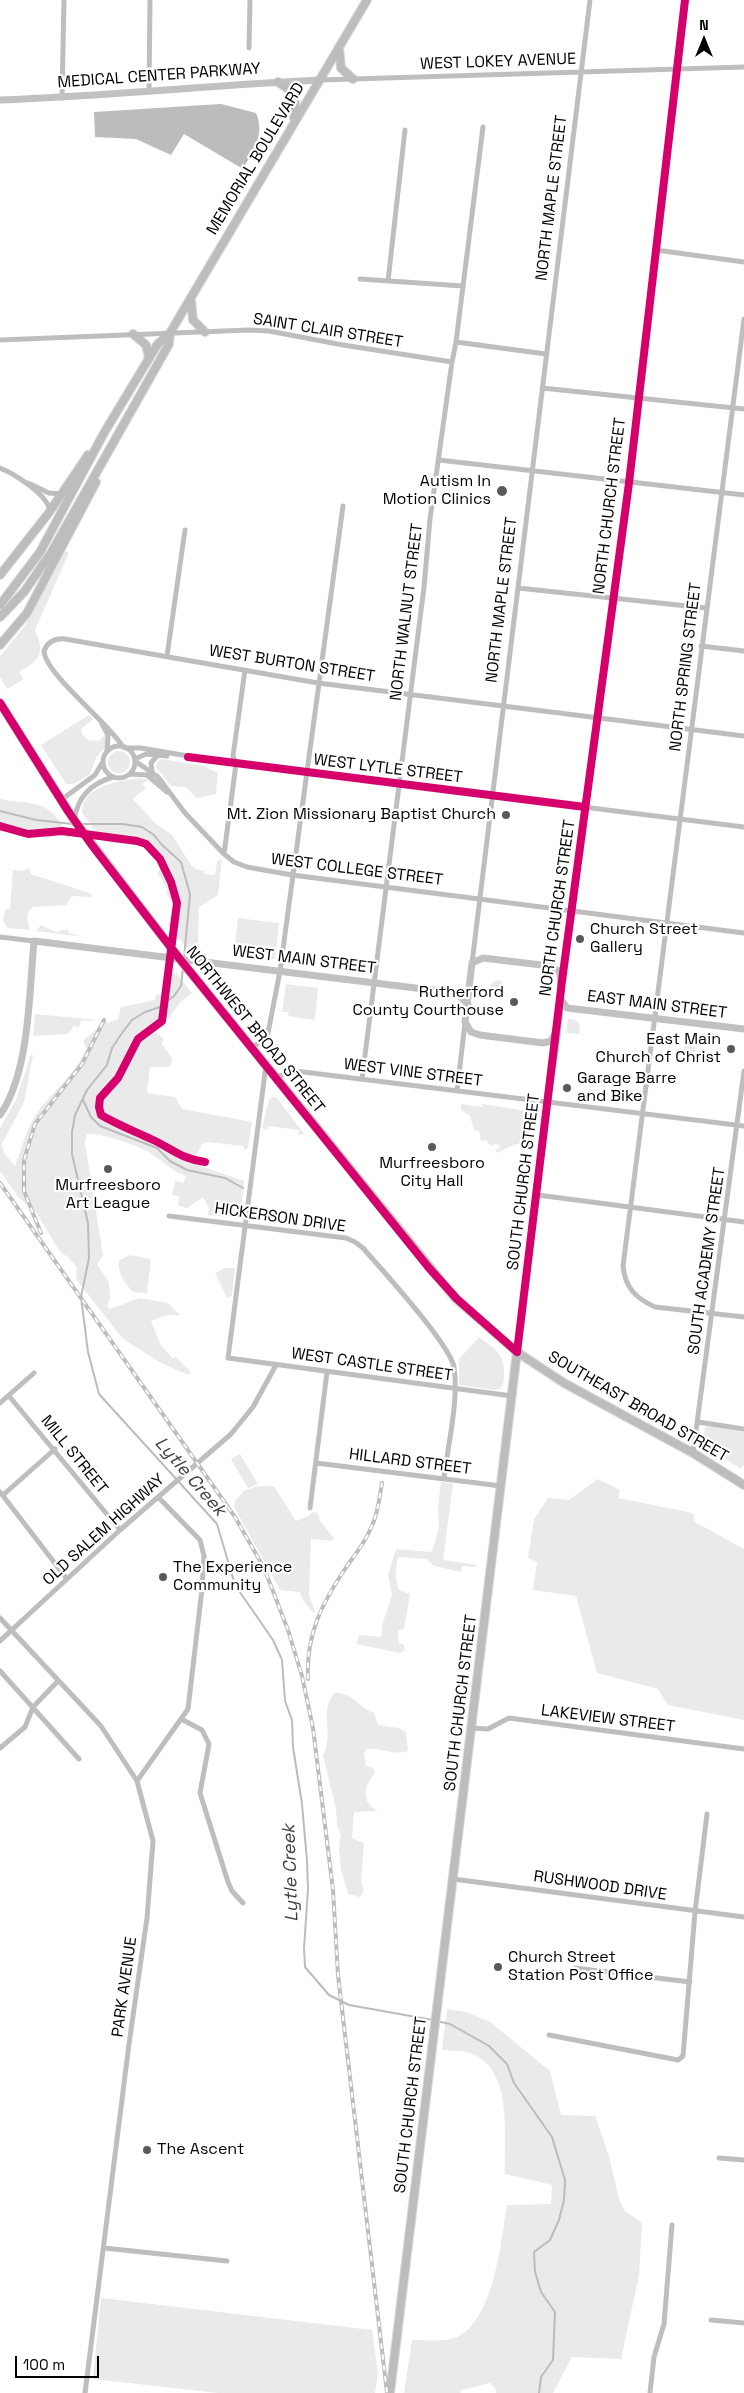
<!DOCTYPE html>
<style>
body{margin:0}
#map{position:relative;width:744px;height:2393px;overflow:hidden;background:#fff;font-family:"Space Grotesk",sans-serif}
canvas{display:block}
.north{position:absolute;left:679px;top:15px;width:50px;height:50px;-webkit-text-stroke:4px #fff;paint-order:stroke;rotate:0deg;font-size:14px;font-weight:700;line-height:20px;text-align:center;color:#000}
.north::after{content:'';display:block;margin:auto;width:18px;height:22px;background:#000;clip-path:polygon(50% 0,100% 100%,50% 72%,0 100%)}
.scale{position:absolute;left:15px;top:2356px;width:84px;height:22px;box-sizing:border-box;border:2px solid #000;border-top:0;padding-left:6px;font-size:15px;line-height:18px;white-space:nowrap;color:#000;-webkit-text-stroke:4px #fff;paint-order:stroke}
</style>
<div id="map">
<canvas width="744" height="2393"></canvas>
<div class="north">N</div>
<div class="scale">100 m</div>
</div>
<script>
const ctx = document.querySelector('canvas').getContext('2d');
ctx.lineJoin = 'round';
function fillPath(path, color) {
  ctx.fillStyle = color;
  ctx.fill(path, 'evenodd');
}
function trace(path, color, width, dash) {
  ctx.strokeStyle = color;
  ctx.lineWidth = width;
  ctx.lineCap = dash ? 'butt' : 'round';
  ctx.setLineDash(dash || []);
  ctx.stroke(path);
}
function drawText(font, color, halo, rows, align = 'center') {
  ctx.font = font + ' "Space Grotesk",sans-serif';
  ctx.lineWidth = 4.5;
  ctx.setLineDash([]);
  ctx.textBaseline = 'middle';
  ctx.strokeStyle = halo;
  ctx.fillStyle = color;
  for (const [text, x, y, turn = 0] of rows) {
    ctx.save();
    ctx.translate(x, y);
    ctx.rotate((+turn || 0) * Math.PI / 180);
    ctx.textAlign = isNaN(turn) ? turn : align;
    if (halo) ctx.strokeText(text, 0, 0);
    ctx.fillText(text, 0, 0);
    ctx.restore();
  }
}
const green = new Path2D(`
 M65,551L69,553L35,630C36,635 40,640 40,645C42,660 30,665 19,672L24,679L7,689L0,677V656L24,627Z
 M89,715L93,719L81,729L82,734L88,740L100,741L105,734V747L96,758L90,774L74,784H66L41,745Z
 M108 762a11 11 0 1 1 22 0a11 11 0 1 1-22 0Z
 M162,759L204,766L218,773L216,794L197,798L186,787L171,786L156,767L157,762Z
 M139,778L148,780L142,784L146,788L133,799L156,824L172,835L191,865L196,869L204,871V874L215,875L217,861L222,859L218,895L199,907L198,950L186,947L168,925L174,906L166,893L168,889L157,873L161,867C142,827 125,853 102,839L82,813C82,785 118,782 139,778Z
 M0,798C8,802 15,801 23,802C55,807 54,814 71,838L59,835L48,838L8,826L3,832H0Z
 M29,868L31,874L92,894L91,897L72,896L66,905L33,907C24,913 28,921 30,930L8,928L3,921L5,909H10L13,870L22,871Z
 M238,918L279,923L275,959L234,954Z
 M41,925L56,932L67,929L69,933L84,937L36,931Z
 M172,972L177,974L192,993L179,1004L169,1018L159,1020L149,1026L164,1039L162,1044L172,1058L171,1065L168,1067H150L147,1093L175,1097L182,1109L252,1122L248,1148L244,1150V1146L207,1142L202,1144L192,1163L244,1181L240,1218L208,1215L209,1208L203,1197L187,1208L178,1206L179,1196L172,1195L175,1181L183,1183L186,1176C171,1171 161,1159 147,1151C134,1144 102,1133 87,1134L85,1143L103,1255L97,1264L109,1283L110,1298L107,1306L110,1309L139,1298L168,1303L180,1315H168L151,1321L160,1344L173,1359L176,1357L191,1372L188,1375L161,1363L123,1339L76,1279L77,1268L68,1257L60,1252L36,1212L19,1198L0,1171V1128L16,1100L31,1054L33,1055L24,1102L2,1144L4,1153L15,1166C22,1149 25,1132 35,1116C51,1092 74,1076 87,1049L83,1041L106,1021L108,1023L118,1019L121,1007L155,1000L156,994L161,995L164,973Z
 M496,980L502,981L500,995L495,997L489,994L490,985Z
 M286,984L318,988L315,1020L288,1016L289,1012H282Z
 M35,1014L98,1020L81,1021L79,1027L74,1026L68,1034L33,1036Z
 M568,1019L576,1020L580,1026L579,1034L566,1033Z
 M684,1038L697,1040L695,1052L684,1051Z
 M273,1097L277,1098L304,1134L298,1135L299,1130L269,1126L268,1130L262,1128L269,1100Z
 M461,1104L482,1107L483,1104L532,1112L529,1144H516L496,1153L495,1150L500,1148L499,1145L496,1144L491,1146L486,1140L481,1141L479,1131L474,1130L470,1116L461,1110Z
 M130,1255L151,1259L147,1293L133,1292C125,1284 117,1272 119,1260Z
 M225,1268H235L232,1296L227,1298L215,1273Z
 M479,1337C494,1349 505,1353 504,1374C504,1380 504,1384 500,1389L495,1390L459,1385V1359Z
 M710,1426L744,1432V1465L741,1469L706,1446L703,1441L705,1427Z
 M240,1454L258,1484L248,1488L231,1459Z
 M598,1479L620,1490L618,1498L693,1513L695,1522L744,1549V1720L668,1705L658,1689L597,1673L576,1596L533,1590L537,1562L528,1558L534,1519L548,1498L569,1500Z
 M441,1482L453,1484L443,1560L477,1565L475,1567L462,1566L461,1572L434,1566L426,1559L398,1557C396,1568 394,1579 399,1590L410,1594L404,1629L398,1631L399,1643L404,1645L405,1650L400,1653L356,1644L359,1635L381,1637L383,1622L392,1595L388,1575L396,1549L432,1552L439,1527L438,1508Z
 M259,1486H274L296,1521L308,1516L314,1511L319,1515L320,1521L334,1538L332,1541L311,1539L309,1596L315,1611L313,1613L303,1600L300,1592L280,1590L234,1507L235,1501L245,1490Z
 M335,1693C356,1694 356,1706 374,1713L378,1725L399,1728L406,1732L408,1751C394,1756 380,1747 367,1749L364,1753L366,1766L372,1767L375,1773C363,1786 361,1803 378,1811L354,1812L352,1838L364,1843L361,1882L364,1890L360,1897L348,1894L341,1869L339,1849L341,1835L337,1825L336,1809L323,1755C335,1735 318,1709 335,1693Z
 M447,2009L466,2012L490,2022L550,2071L561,2115L595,2116L609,2156L619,2199L625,2211L642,2223L639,2275L621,2359L572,2357L553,2393H496L495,2388L490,2383L462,2390L460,2393H404L412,2340C425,2340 446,2342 457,2337C494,2320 501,2241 507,2205L551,2204L552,2185L505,2174C504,2138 513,2071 473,2054C465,2050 451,2051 442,2050Z
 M101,2298L372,2330L378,2374L375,2393H218L93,2379Z`);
const water = new Path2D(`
 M221,104L256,113C265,134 254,150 243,169L184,134L171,155L136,139L95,137L94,112Z`);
const stream = new Path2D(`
 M0,811L36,820L73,824
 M81,824H123L142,827L154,835L162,845L181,862L190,894L184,958
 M183,968L181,986L174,996L160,1007L145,1012L132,1020L122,1033L112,1048L107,1065L87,1090L75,1115L72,1132V1154L88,1223L89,1258L81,1297L88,1352L99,1394L217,1524L235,1585L273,1640L282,1660L285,1701L292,1720L293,1747L302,1804L307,1861L308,1889L304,1948L305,1967L329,1995L349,2005L433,2020
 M83,1100L91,1117L100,1126L157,1148L170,1161L187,1170L225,1178L243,1188
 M437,2021L450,2024L489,2046L507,2064L514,2083L552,2137L565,2180L564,2200L559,2220L550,2240L534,2252L535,2272L541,2292L555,2312L553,2360L541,2377L539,2393`);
const street = new Path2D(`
 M249,48L250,0
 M320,80L744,67
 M149,92L150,0
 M62,98L64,0
 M656,250L744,262
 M360,279L463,286
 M388,281L405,130
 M744,319L623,1266C625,1287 635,1298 655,1307L744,1317
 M0,340L249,330L269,331L343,345L452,362
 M456,342L546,354
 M542,388L744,409
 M439,460L744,495
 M0,468C15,474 48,495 50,511
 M28,483L49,493L62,494
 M518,588L706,608
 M701,646L744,651
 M167,656L185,530
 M102,724L108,735L107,751
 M103 762a16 16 0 1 1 32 0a16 16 0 1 1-32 0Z
 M123,747C109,723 45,674 44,651C48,641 55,638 65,639L318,683L744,736
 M125,748H141L229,763L744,827
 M135,759L146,754L167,756
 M135,761L158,777L185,813L224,854L234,862L247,867L292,875L744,933
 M152,771L151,763L157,756
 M130,774L147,775L167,792
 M61,800L95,775L102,763
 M74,820C78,797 90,784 113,777
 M224,854L236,764L233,756L245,670
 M0,937L34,941
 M472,963L590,0
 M562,979L629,483L685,0
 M253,1048L268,1033L280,971L343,506
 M266,1065L228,1358L512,1396
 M276,1077L295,1071L744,1126
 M362,1079L424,587L430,519L452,362L456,342L483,127
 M457,1091L465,1023
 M538,1195L744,1222
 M169,1216L346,1238L355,1242L363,1248C382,1270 449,1343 454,1367C459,1400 448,1444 444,1478
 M9,1396L120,1530
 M0,1403L34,1373
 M698,1422L744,1429
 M693,1453L744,1071
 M316,1463L501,1486
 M0,1492L67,1579
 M3,1495L55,1449
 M310,1508L327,1372
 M0,1618L101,1726L137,1781L153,1841L147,1918L129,2044L85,2393
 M0,1641L120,1530L231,1434L253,1407L276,1365
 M0,1671L79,1759
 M181,1719L202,1730L209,1744L200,1793L228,1882L232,1891L243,1903
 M472,1728L488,1729L509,1718L744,1749
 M0,1748L25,1727L33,1707L58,1681
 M137,1781L188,1709L202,1589L204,1556L200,1540L158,1497
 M453,1879L744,1917
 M575,1968L690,1982
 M549,2035L678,2060L683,2056L695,1912L707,1814
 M719,2158L744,2160
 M104,2248L227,2261
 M711,2320L744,2323
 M650,2393L654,2357L664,2324L672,2225`);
const secondary = new Path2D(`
 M0,100C107,96 213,85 319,80
 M560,998L567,1008L744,1029
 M0,1115C30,1071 29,994 34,941L456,993L468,1004
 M517,1352C528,1266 537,1179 549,1092C552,1070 566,987 559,971L550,966L483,958L472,963L465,1022L471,1032L480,1035L543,1043L551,1041L557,1030`);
const primary = new Path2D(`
 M339,47L341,68L353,79
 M278,82C296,93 297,97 294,118
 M191,300L193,320L205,332
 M133,334L146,345L149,358
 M0,575L48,514L88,455
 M0,605L40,552L104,433L157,345L170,333L367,0
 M0,617L24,592L51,553L169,344L170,333
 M0,645L27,613L96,482
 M0,703L74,820L179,958L455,1298L517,1352L564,1383L693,1453L744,1485
 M390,2393L517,1352`);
const rail = new Path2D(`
 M0,1183L235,1517L264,1568L288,1630L302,1676L313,1728L333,1890L338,1975L387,2393
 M41,1233L24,1191V1160L35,1124L82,1064L104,1020
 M308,1679C306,1635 321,1605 345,1569C352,1558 362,1547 368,1534C377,1518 379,1501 382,1483`);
const cycleway = new Path2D(`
 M0,703L68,811L91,844L179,958L429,1268L457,1299L517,1352
 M188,757L585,807
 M0,826L28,834L62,831L137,841L146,844L160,859L171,882L177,903L162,1021L138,1039L118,1078L100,1098L99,1107L101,1115C118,1125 134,1131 151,1139C173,1149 179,1158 205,1162
 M517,1352L562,981L629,483L685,0`);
const markers = [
 [502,491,6,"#595959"],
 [506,815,5,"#595959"],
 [580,939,5,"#595959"],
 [514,1002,5,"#595959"],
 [731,1049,5,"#595959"],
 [567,1088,5,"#595959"],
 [432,1147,5,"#595959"],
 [108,1169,5,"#595959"],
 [163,1577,5,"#595959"],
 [498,1967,5,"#595959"],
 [147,2150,5,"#595959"]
];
const streetNames = [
 ["WEST LOKEY AVENUE",498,62,-2],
 ["MEDICAL CENTER PARKWAY",159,76,-4],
 ["MEMORIAL BOULEVARD",256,159,-59],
 ["NORTH MAPLE STREET",552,198,-83],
 ["SAINT CLAIR STREET",328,331,9],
 ["NORTH CHURCH STREET",610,506,-83],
 ["NORTH MAPLE STREET",502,600,-83],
 ["NORTH WALNUT STREET",407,612,-83],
 ["WEST BURTON STREET",292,664,9],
 ["NORTH SPRING STREET",686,667,-83],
 ["WEST LYTLE STREET",388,769,7],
 ["WEST COLLEGE STREET",357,870,7],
 ["NORTH CHURCH STREET",558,908,-82],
 ["WEST MAIN STREET",304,960,7],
 ["EAST MAIN STREET",657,1005,7],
 ["NORTHWEST BROAD STREET",255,1030,51],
 ["WEST VINE STREET",413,1073,7],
 ["SOUTH CHURCH STREET",524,1182,-83],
 ["HICKERSON DRIVE",280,1218,8],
 ["SOUTH ACADEMY STREET",707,1261,-82],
 ["WEST CASTLE STREET",372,1365,8],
 ["SOUTHEAST BROAD STREET",638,1407,30],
 ["MILL STREET",74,1455,51],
 ["HILLARD STREET",410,1462,7],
 ["OLD SALEM HIGHWAY",104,1530,-42],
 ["SOUTH CHURCH STREET",461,1703,-83],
 ["LAKEVIEW STREET",608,1719,7],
 ["RUSHWOOD DRIVE",600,1886,8],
 ["PARK AVENUE",125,1987,-82],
 ["SOUTH CHURCH STREET",411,2105,-83]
];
const poiNames = [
 ["Autism In",491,482,"right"],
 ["Motion Clinics",491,500,"right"],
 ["Mt. Zion Missionary Baptist Church",496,815,"right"],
 ["Church Street",590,930],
 ["Gallery",590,948],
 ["Rutherford",504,993,"right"],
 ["County Courthouse",504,1011,"right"],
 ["East Main",721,1040,"right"],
 ["Church of Christ",721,1058,"right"],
 ["Garage Barre",577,1079],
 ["and Bike",577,1097],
 ["Murfreesboro",432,1164,"center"],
 ["City Hall",432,1182,"center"],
 ["Murfreesboro",108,1186,"center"],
 ["Art League",108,1204,"center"],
 ["The Experience",173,1568],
 ["Community",173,1586],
 ["Church Street",508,1958],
 ["Station Post Office",508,1976],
 ["The Ascent",157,2150]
];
const waterNames = [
 ["Lytle Creek",190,1477,49],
 ["Lytle Creek",291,1873,-92]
];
fillPath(green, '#eaeaea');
fillPath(water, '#bcbcbc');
trace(stream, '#bcbcbc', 2);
trace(primary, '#dbdbdb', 10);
trace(street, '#bebebe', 5);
trace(secondary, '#c1c1c1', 7);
trace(primary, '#bdbdbd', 8);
trace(rail, '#bdbdbd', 4);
trace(rail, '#fff', 2, [5.5]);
trace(cycleway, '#d6006c', 8);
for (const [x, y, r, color] of markers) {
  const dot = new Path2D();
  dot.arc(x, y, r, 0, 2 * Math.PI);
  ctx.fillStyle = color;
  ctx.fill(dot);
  trace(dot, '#fff', 2);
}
drawText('16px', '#000', '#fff', streetNames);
drawText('16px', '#000', '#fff', poiNames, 'left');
drawText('italic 18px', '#404040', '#fff', waterNames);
</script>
